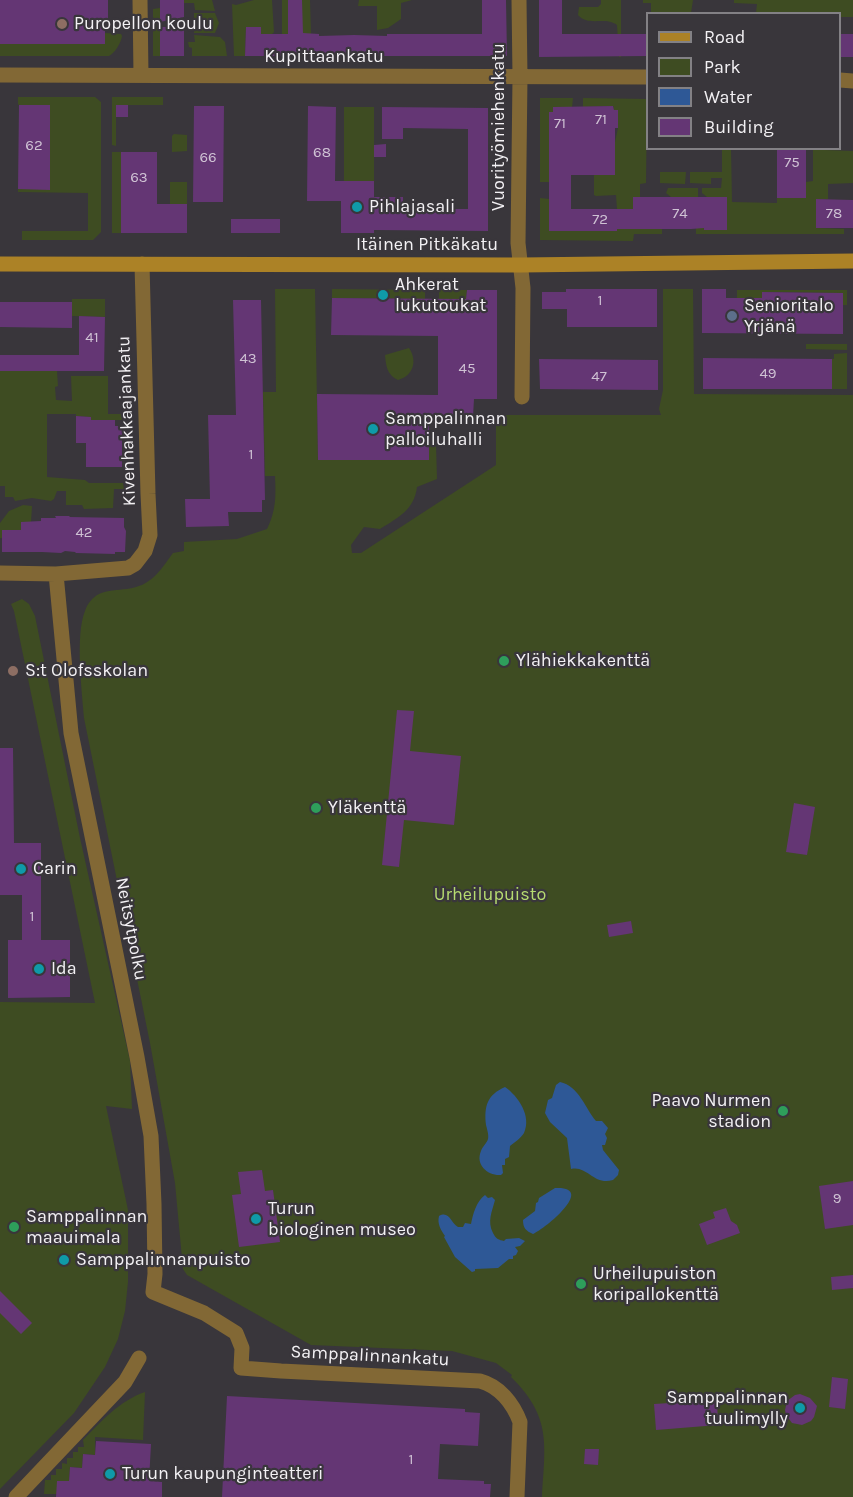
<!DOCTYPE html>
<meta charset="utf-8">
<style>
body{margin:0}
#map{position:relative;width:853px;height:1497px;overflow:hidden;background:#39363b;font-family:Karla,sans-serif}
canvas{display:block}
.legend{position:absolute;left:646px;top:12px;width:195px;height:138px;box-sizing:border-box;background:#39363b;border:2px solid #838185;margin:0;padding:8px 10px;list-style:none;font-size:18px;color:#f3f1f4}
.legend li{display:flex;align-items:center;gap:12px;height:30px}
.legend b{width:30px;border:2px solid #838185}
</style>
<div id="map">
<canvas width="853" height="1497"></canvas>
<ul class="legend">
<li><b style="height:8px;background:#ac8226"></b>Road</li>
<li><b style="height:16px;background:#3e4c22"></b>Park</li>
<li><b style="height:16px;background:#2e5896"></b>Water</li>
<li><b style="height:16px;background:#643674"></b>Building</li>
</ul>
</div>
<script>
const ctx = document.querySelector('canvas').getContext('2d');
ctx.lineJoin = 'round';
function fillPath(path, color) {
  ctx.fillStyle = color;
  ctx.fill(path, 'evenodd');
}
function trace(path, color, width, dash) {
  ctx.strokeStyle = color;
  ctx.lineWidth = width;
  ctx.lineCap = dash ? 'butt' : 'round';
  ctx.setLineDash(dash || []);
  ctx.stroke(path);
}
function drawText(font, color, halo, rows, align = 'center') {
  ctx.font = font + ' Karla,sans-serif';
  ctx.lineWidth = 4.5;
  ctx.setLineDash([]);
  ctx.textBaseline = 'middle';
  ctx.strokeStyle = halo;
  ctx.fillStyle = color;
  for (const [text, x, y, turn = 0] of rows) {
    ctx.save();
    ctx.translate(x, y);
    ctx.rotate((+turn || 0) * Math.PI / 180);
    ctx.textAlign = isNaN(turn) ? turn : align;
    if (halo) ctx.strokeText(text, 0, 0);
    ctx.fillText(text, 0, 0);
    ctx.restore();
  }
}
const green = new Path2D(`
 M184,0H212L215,11L195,10L194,3H184Z
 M254,0H272L274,32L272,34H261L260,27H246L245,56H234L232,4L236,5Z
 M282,0H310L311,34L282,56Z
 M359,0H412L401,3V19L388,28L377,30V6H358Z
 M601,0H621V57H619L617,25C605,16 588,27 578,15L579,7H598L601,4Z
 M643,0H693L691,13H651V3H643Z
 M734,0H853V17H840V14L756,13L757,4L734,3Z
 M160,8V56H153V9Z
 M194,13H215L219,23L215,33H194Z
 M105,33L121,34L122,36C121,43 115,53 109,56H0V44H105Z
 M194,35L220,37L225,42L227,56H192V48L189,47L188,42H195Z
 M18,97H95L101,102V232L93,240H22V231H88V193L18,192V189H50L46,115H50V106L19,105L18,104Z
 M112,97H163V105H116V146L112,145Z
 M540,98H573L572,107H553V112H549V136H553V153L549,158V182H540Z
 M583,98L647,99L646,183L640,184V197L661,229H662V234H634L633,241L540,240V198L549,199V231L617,209L616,195L596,196L594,195V175L615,174V142L618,128V110H614L613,106L583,107Z
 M344,107H374V181H344Z
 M174,134L187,135V151L172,152V136Z
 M722,149H731L732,202L777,203V198L806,197V182L813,181V149H824L825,150L853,151V183L828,184V199L816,200V228L844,229V234H696V227L727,229V197H707L702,193V188H721L722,178H711V184L690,183V172H722Z
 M112,152H121V233H112Z
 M660,172H686L685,184L660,183Z
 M170,182H187V204H170Z
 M668,188H698V201L671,197L666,193Z
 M275,289H315L318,460H428L429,444L436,445L437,479L417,487C414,510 399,517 380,529L364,527L351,545L352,553H361L496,465V415H661L659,409L663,390V289H693L694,394L853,395V1497H542C545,1445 552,1417 511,1377L512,1375L496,1363L452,1351L311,1345L187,1275L183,1269L175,1183L150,1043L84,718C82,692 75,635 85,611C87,604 93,597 99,594C107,590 118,590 127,589C151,586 160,571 173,553L184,551V542L237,539L267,529C276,510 276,497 275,476H265L263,392H276Z
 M332,289L425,290V299L332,298Z
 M439,290H467L466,299H439Z
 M737,290H847V305H843V293L763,292L762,298H737Z
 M72,299H105V317L72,316Z
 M806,344H847V350L806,349Z
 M409,348C418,361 413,376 398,380C387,375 386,366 385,355Z
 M847,353V389H832V359H834V354Z
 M0,371H57L58,386L55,387L56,400L72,401L71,376H108V414H122V420H91L90,417L76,416V414H47V477L85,480L89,483H123L124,489H114L113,508L84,509L82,505H66V491H57L54,499L51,501L32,498L15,501L13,497H5V486H0Z
 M23,505L32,506L31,522L21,530H2V538H0V523L9,511Z
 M22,599L29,604L35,616L80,838L130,1061L132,1109L106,1106L128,1210V1282L125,1311L118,1339L105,1367L74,1413L0,1489V1002L95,1003L14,611L11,604Z
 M145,1392L143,1440L95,1437V1455L83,1454L82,1468L70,1467L69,1481H57V1494H44L45,1480H51V1475H56V1469H62V1463L67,1464V1458H73V1452H78V1447H84L83,1440C102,1421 119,1401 145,1392Z`);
const water = new Path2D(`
 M560,1082C579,1086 585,1108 596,1121H602L608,1128L605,1134L607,1138L605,1145H602L603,1150L619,1170L618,1175L613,1180C594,1186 587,1165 571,1169L567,1138L550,1122L545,1113L548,1100L552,1098L556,1085Z
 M505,1087C518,1096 532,1116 524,1133C521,1138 515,1142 510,1146L509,1157L505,1159V1165H502L503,1173L501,1175C488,1176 475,1165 481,1151C482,1147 487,1143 488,1139C489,1135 487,1129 486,1125C484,1106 487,1095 505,1087Z
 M555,1188C597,1186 546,1228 533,1234C526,1231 523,1228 523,1220L535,1211L536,1203L538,1202L539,1198Z
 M485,1195L488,1198L492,1197L495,1200C492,1212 487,1221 493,1233C496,1239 499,1240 504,1241L506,1239L519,1238L525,1241L520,1246L515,1247L518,1251L516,1255L513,1256V1259H509L498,1268L475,1269V1271L472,1272L455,1257L444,1237L445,1236C441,1230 437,1224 439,1216C449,1210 451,1223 458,1227H463L465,1223L471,1224C473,1214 476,1202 485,1195Z`);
const building = new Path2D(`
 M0,0H108V22H105V44H0Z
 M160,0H184V17L160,22Z
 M288,0H302L303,33L319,34V36L354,35L387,36V34H482V0H506L507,56H245L246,27H261V34H288Z
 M539,0H562V34H648V56L539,57Z
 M160,27H184V56H160Z
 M840,34H853V57H840Z
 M19,105H50V190L18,189Z
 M116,105H128V117H116Z
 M194,106H224L223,202H193Z
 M308,106L336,107L335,181H374V197H403V209H468V129L403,128V139H382V107L488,108V231L374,230V233H341V201H307Z
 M613,106L614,110H618V128H615V175H571V209H633V197H727V230H704V228L691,229H617V231H549V112H553V107Z
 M386,144V157H374V145Z
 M777,148H806V198H777Z
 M121,152H157V204H187V233H121Z
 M816,199L853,200V228H816Z
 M231,219H280V233H231Z
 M566,289H657V327H567V309H542V292H566Z
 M702,289H726V298H762V292L843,293V334L702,333Z
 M467,290H497V399H474L473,416L429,415V460H318L317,394L438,395V336L331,335L332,298L466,299Z
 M233,300H261L265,500H262V512H228L229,526L186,527L185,499H210L208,415H236Z
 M0,302H72V328L0,327Z
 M79,316L105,317L104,371H0V355H79Z
 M703,358L832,359V389H703Z
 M539,359L658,360V390L540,389Z
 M76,416L91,417V420H115V426H122V467H86V443H76Z
 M55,516H69L70,517L124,518V527L126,531L125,552H115V554L76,553L75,552L65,551L61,553L42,552H2V530H21V522L41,521V518H56Z
 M397,710L414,711L410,751L461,756L454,825L404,820L399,867L382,865Z
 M0,748H13L14,843H41V940H70V997L8,998V940H22V895H0Z
 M794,803L815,807L807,855L786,852Z
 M631,921L633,933L609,937L607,925Z
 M262,1170L265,1191L273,1190L280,1242L239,1247L232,1195L241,1194L238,1172Z
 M853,1181V1225L825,1229L819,1186Z
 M726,1208L731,1221L737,1225L740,1233L707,1245L699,1224L715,1218L713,1212Z
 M853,1275V1288L832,1290L831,1277Z
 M0,1291L32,1323L21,1334L0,1313Z
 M832,1377L848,1379L845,1409L829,1407Z
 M800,1394L810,1398L817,1406L814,1417L811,1421L802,1425L792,1423L786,1415L785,1410L787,1401L795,1395Z
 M227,1396L465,1409V1412L480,1413L478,1446L440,1444L438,1479L484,1481V1484H491L490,1497H222Z
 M717,1400L718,1425L656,1430L654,1404Z
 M96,1441L151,1444L149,1481L162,1482V1497H56L57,1481H69L70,1467L82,1468L83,1454L95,1455Z
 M585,1449H599L598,1465L584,1464Z`);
const street = new Path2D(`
 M140,0L141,75
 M519,0L520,77L518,243L523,288L522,397
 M0,75L648,77
 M840,80L853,81
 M0,573L56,574L128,568L135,564L145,551L150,535L148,494L142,264
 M56,574L71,733L137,1057L151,1136L154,1204L155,1274L153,1292L204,1313L236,1333L242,1348L241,1368L281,1371L480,1381C499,1386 513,1403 520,1422L517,1497
 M16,1497L125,1382L139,1358`);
const secondary = new Path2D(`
 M0,264L521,265L853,261`);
const markers = [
 [62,24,6,"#8d6e63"],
 [357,207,6,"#0f9aa8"],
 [383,295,6,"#0f9aa8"],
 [732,316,6,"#5c6f8a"],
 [373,429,6,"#0f9aa8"],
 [504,661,6,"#2e9e5b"],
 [13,671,6,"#8d6e63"],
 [316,808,6,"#2e9e5b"],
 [21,869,6,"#0f9aa8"],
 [39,969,6,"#0f9aa8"],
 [783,1111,6,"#2e9e5b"],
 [256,1219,6,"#0f9aa8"],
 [14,1227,6,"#2e9e5b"],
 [64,1260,6,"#0f9aa8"],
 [581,1284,6,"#2e9e5b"],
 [800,1408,6,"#0f9aa8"],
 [110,1474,6,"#0f9aa8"]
];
const numberNames = [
 ["71",601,120],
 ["71",560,124],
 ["62",34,146],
 ["68",322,153],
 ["66",208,158],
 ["75",792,163],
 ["63",139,178],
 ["74",680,214],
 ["78",834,214],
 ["72",600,220],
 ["1",600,301],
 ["41",92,338],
 ["43",248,359],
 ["45",467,369],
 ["49",768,374],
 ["47",599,377],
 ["1",251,455],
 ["42",84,533],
 ["1",32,917],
 ["9",837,1199],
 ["1",411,1460]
];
const poiNames = [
 ["Puropellon koulu",74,24],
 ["Pihlajasali",369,207],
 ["Ahkerat",395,285],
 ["lukutoukat",395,306],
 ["Senioritalo",744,306],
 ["Yrjänä",744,327],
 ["Samppalinnan",385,419],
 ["palloiluhalli",385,440],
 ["Ylähiekkakenttä",516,661],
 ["S:t Olofsskolan",25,671],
 ["Yläkenttä",328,808],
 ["Carin",33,869],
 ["Ida",51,969],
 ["Paavo Nurmen",771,1101,"right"],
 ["stadion",771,1122,"right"],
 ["Turun",268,1209],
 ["biologinen museo",268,1230],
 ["Samppalinnan",26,1217],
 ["maauimala",26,1238],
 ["Samppalinnanpuisto",76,1260],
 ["Urheilupuiston",593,1274],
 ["koripallokenttä",593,1295],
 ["Samppalinnan",788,1398,"right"],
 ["tuulimylly",788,1419,"right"],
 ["Turun kaupunginteatteri",122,1474]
];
const streetNames = [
 ["Kupittaankatu",324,57],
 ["Vuorityömiehenkatu",499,127,-90],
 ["Itäinen Pitkäkatu",427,245],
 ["Kivenhakkaajankatu",127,421,-92],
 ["Neitsytpolku",131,929,79],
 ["Samppalinnankatu",370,1356,3]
];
const parkNames = [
 ["Urheilupuisto",490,895]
];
fillPath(green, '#3e4c22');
fillPath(water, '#2e5896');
fillPath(building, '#643674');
trace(street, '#826835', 15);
trace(secondary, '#ac8226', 15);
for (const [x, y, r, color] of markers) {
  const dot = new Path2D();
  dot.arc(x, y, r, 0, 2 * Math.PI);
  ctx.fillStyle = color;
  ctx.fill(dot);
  trace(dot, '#39363b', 2);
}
drawText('15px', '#cfc2d4', null, numberNames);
drawText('18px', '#f3f1f4', '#39363b', poiNames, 'left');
drawText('18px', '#f3f1f4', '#39363b', streetNames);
drawText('18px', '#b6db70', '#39363b', parkNames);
</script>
